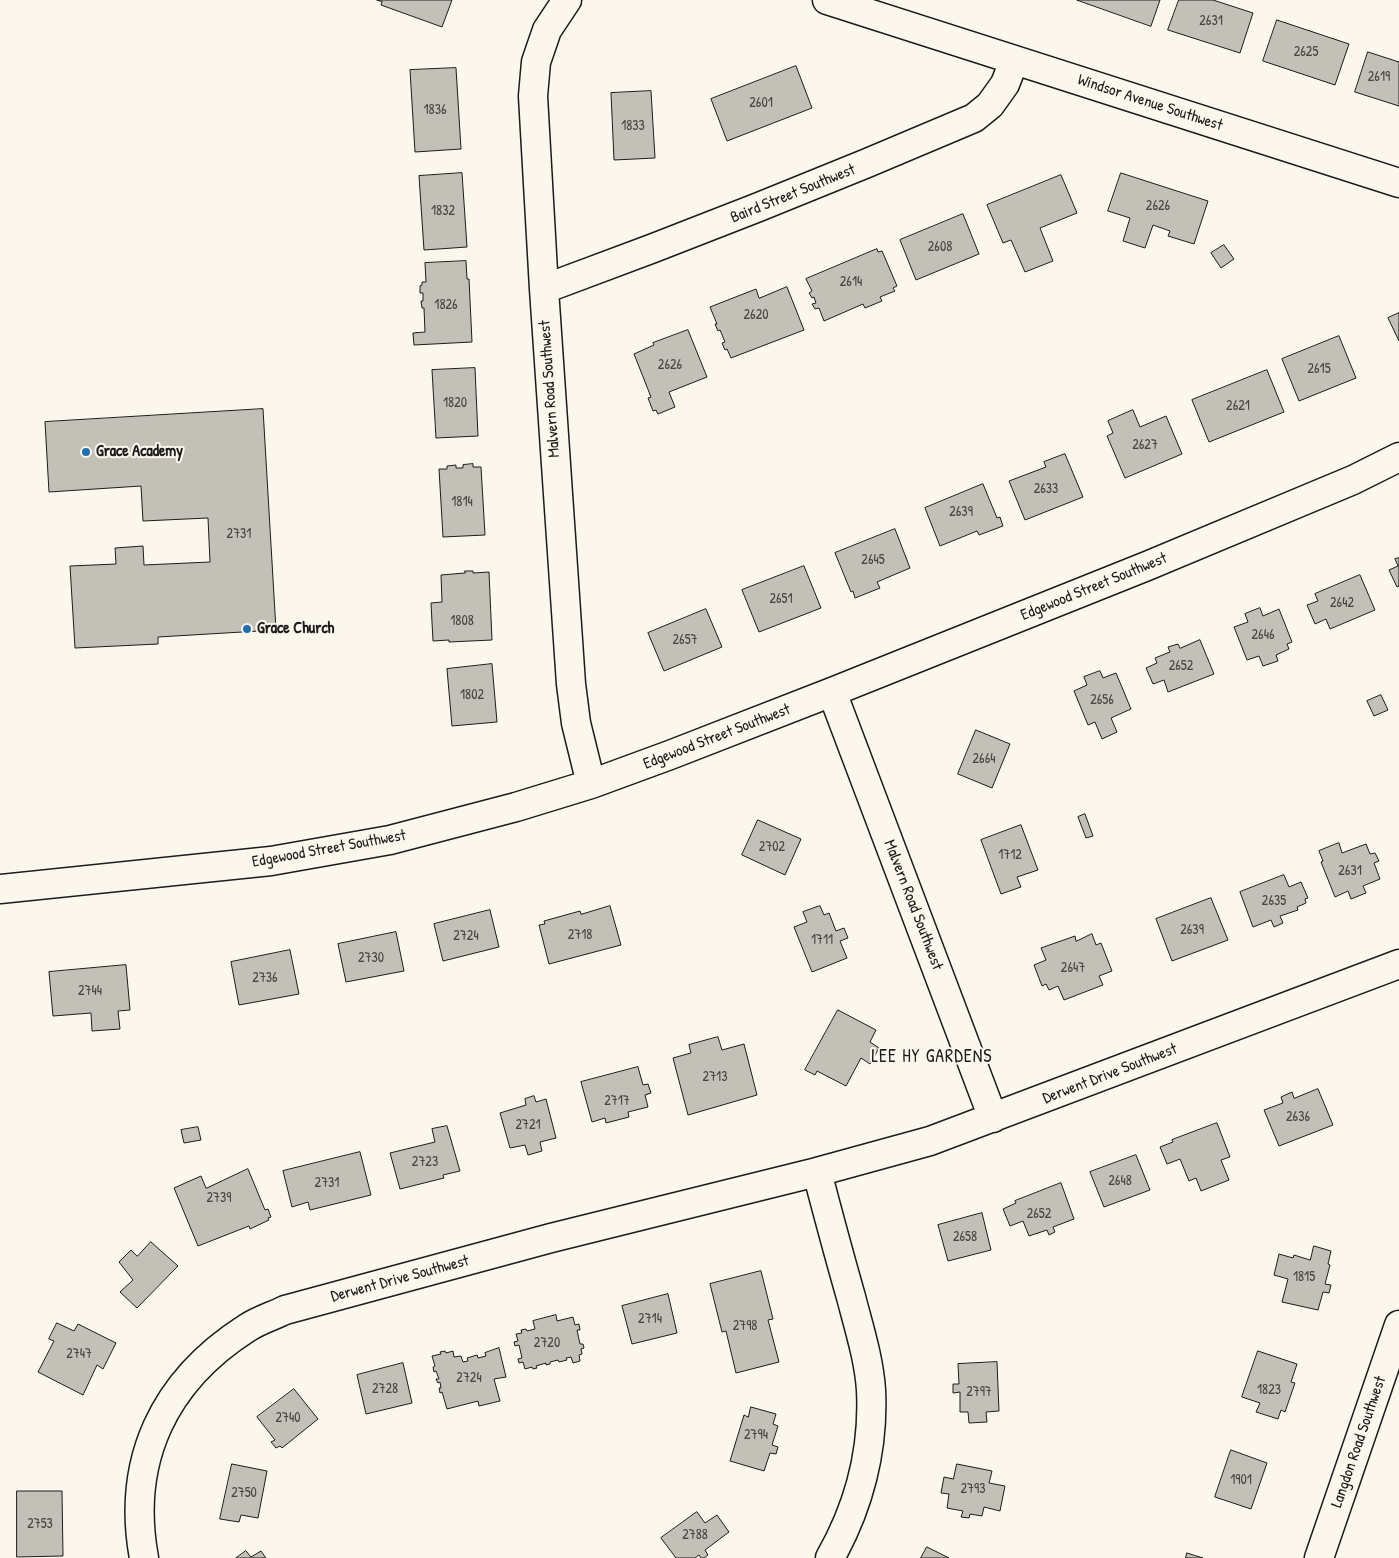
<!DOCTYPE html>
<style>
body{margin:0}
canvas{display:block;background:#fbf7ec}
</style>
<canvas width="1399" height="1558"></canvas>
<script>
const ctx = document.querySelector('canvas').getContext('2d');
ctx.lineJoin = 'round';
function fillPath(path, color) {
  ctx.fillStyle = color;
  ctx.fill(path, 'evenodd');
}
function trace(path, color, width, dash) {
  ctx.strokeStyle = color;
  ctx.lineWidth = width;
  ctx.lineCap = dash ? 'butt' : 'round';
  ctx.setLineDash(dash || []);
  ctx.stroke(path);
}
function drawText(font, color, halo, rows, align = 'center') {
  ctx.font = font + ' "Patrick Hand",sans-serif';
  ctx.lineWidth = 4;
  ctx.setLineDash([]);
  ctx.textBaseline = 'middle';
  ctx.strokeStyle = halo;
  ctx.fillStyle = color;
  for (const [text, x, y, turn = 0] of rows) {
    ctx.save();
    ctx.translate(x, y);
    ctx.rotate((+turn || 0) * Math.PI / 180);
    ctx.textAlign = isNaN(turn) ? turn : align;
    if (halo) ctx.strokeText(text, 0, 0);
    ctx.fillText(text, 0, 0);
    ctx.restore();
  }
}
const building = new Path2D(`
 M377,0H452L442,27L381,5L382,2Z
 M1077,0H1160L1151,26Z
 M1179,0H1213L1253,13L1240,53L1168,30Z
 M1277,20L1349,44L1335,85L1263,61Z
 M1368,52L1399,62V106L1355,92Z
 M796,66L812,108L727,141L711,99Z
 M456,68L461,149L415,152L410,70Z
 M651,91L655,158L614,160L611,93Z
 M462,173L467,247L424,250L419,176Z
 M1121,173L1208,201L1194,244L1168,236L1170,231L1153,225L1145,248L1123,241L1130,218L1108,211Z
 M1061,175L1077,213L1040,228L1053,261L1025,272L1011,240L1003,243L987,205Z
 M963,214L979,254L916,280L900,240Z
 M1224,245L1234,259L1221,268L1211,253Z
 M877,249L878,252L882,251L897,286L893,288L895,291L880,297L882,301L865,308L863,304L824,321L819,308L815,309L812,304L816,303L814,297L812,298L809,293L812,291L806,279Z
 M466,261L467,279H469L472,342L414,345L413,333L425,332L424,308H422L421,301H423V293H420V286L422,285V282H426L425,263Z
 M787,287L804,330L731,358L727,349L725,350L722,343L725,342L720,330L718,331L715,324H717L710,307L756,289L759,298Z
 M1399,313V341L1388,318Z
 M688,330L707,377L669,392L675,407L658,414L656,410L653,411L648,398L651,397L634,354L654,345L653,343Z
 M1339,336L1356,378L1299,401L1282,359Z
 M475,368L478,436L436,438L432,370Z
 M1267,370L1284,412L1209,442L1192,400Z
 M263,409L276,630L158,637V644L75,648L70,566L116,564L115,548L143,546L144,565L210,562L208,518L143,521L141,486L49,492L45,422Z
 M1133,410L1140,427L1166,416L1182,454L1125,478L1107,436L1113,433L1108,421Z
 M1065,454L1083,497L1025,520L1009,481L1046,467L1044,462Z
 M473,464V467H481L485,535L443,537L439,469H447V466L456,465V468H463V465Z
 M983,484L997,518L1000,517L1003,526L979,535L977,531L940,546L925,508Z
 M895,529L910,568L877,582L880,588L855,598L853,591L851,592L835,553Z
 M1399,558V586L1397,587L1389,570L1398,566L1395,559Z
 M804,566L821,608L759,632L742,590Z
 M465,571H473V573L489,572L492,640L449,642V640L433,641L431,603L442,602L441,575L465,573Z
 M1360,575L1375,610L1330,629L1326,619L1315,624L1307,605L1318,601L1315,594Z
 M1260,608L1263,616L1279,609L1292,642L1287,644L1289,649L1276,655L1278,661L1263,666L1259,656L1247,660L1234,627L1248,622L1245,614Z
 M706,609L722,647L664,671L648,633Z
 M1200,640L1214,674L1168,692L1164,680L1153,684L1146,668L1157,663L1155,658L1170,652L1168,647L1178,644L1180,648Z
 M492,664L497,722L452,726L447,669Z
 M1100,671L1103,678L1116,673L1131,709L1111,718L1117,732L1102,739L1095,722L1088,725L1074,691L1087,685L1084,677Z
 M1381,695L1388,710L1374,716L1367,701Z
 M976,730L1010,744L992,788L958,774Z
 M1085,814L1093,836L1086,838L1078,817Z
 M758,820L801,839L785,875L742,855Z
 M1021,825L1038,870L1017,877L1021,887L1001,894L981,840Z
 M1339,843L1342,853L1366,844L1370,854L1375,853L1379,861L1374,863L1380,879L1363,886L1366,893L1351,899L1348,891L1335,897L1321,862L1323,861L1319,851Z
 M1284,875L1289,887L1301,882L1308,898L1305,899L1306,903L1297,907L1298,910L1280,916L1283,923L1274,927L1271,920L1253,927L1240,892Z
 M1211,898L1228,940L1172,961L1156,919Z
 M610,906L621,945L549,964L539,925L545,924L544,921L580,911L581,914Z
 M820,906L824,915L829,913L836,931L844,928L848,938L840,941L847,958L812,972L794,927L807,922L803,912Z
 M490,910L499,947L443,961L434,924Z
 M396,932L404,971L346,982L338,944Z
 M1092,934L1096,945L1101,943L1112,971L1099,976L1103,985L1064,1000L1058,986L1049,990L1046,984L1042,986L1034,965L1046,960L1041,948L1075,936L1076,941Z
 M290,950L299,994L239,1005L231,962Z
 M126,965L130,1010L118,1011L120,1029L92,1031L91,1013L53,1016L49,972Z
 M838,1010L876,1030L870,1042L879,1048L870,1064L861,1058L846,1086L817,1071L815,1075L805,1070Z
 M718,1037L722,1050L744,1044L757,1095L688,1115L673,1058L691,1053L689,1045Z
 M638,1067L643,1085L648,1084L651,1093L645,1095L648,1107L628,1112L629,1117L606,1123L605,1118L592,1122L581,1082Z
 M1318,1089L1333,1125L1279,1146L1264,1110L1283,1103L1281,1097L1292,1092L1294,1098Z
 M534,1096L536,1102L546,1099L556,1138L540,1142L542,1151L528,1155L525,1145L510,1148L500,1113L526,1105L525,1099Z
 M1217,1123L1230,1157L1221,1160L1229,1180L1201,1191L1196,1178L1189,1181L1180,1159L1167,1164L1160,1147L1173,1142L1172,1140Z
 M447,1126L460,1171L443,1175L444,1178L400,1189L390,1153L435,1142L432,1129Z
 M198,1127L201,1140L184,1143L181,1130Z
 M360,1152L371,1195L310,1210L308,1202L292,1207L283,1171Z
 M1136,1155L1150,1190L1104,1207L1090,1172Z
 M248,1169L265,1210L268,1209L271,1217L268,1218L269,1220L250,1229L249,1226L198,1246L174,1188L201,1176L206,1188Z
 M1061,1183L1074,1219L1053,1227L1055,1232L1049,1235L1047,1230L1029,1236L1023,1221L1010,1226L1003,1209L1016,1203L1015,1201Z
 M982,1213L991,1250L948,1261L938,1225Z
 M151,1242L178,1266L137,1308L120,1292L133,1280L119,1262L131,1250L137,1256Z
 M1314,1246L1331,1251L1328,1264L1330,1265L1325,1284L1331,1285L1329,1293L1323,1292L1318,1310L1282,1302L1288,1279L1274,1275L1279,1254L1293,1258L1294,1255L1310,1260Z
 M761,1271L773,1319L768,1320L779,1362L736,1373L726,1331L722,1332L710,1284Z
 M668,1294L677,1333L632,1344L622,1306Z
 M556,1315L557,1321L573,1317L575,1325L579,1324L580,1330H577L580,1344H583L584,1348L581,1349L582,1354L579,1355L580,1361L573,1363L571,1357L566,1358L567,1360L559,1362L558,1360L550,1362V1364L546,1365V1363L536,1366L537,1368L533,1369L532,1367L525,1369L523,1362L519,1363L518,1359L522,1358L519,1345L515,1346L514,1342L518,1341L516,1334L522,1333L521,1330L526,1329L527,1331L535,1329L533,1321Z
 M57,1323L74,1331L78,1324L116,1343L103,1369L97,1365L83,1395L38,1372L54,1341L49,1339Z
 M499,1348L506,1377L494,1379L500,1401L479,1406L478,1401L447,1409L442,1392L440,1393L439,1388H441L440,1382L438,1383L436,1379H439L436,1371L434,1372L433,1367L435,1366L432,1356L441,1354L440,1352L445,1351L446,1353L453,1351L454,1357L461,1356L463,1362L468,1361L467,1358L477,1355L478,1358L486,1356L485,1353Z
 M1258,1351L1297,1364L1291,1382L1295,1383L1285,1412L1281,1410L1278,1419L1256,1412L1260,1403L1242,1397Z
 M997,1362L999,1411L986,1412L987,1422L969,1423L968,1412H960V1392L953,1393V1384H959L958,1364Z
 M403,1363L412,1403L366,1414L357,1375Z
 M294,1389L318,1419L282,1448L280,1446L276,1448L271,1442L275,1440L257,1417Z
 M751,1407L776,1414L773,1424L778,1426L772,1445L778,1447L776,1454L770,1453L764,1471L730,1461L744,1415L748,1417Z
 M1231,1450L1267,1463L1251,1509L1215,1497Z
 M232,1464L267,1471L258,1518L241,1515L239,1522L220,1519Z
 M957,1464L992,1471L989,1483L1005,1486L1000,1511L984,1507L982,1516L970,1514L969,1518L961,1517L963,1511L947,1508L949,1494L941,1493L944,1477L953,1479Z
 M17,1491H62L63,1556L17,1557Z
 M697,1512L705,1523L717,1515L729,1532L705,1550L708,1555L704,1558H701L699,1555L695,1558H676L661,1538Z
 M927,1547L949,1558H921Z
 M246,1551L251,1557L261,1551L266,1558H236Z
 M1187,1553L1203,1558H1186Z`);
const minor = new Path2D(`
 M567,0L547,30L536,62L533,96L544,289L571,684L576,723L591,784
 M827,0L1399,183
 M544,289C689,236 832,179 974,118L990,105L1005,84L1014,61
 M832,692L993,1118
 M0,889L271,861L390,840L516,807L591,784L670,755L832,692L1147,566L1353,480L1399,457
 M817,1172L930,1141L1399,964
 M144,1558C126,1460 164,1381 247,1328C259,1320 273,1316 285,1310L551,1238L817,1172C828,1214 839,1255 851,1297C859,1328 869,1359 871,1390C874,1449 859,1507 830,1558
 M1319,1558L1399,1325`);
const markers = [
 [86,452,5,"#1f6fb2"],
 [247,629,5,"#1f6fb2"]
];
const numberNames = [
 ["2631",1211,21],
 ["2625",1306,52],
 ["2619",1379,77],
 ["2601",761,103],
 ["1836",435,110],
 ["1833",633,126],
 ["2626",1158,206],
 ["1832",443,211],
 ["2608",940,247],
 ["2614",851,282],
 ["1826",446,305],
 ["2620",756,315],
 ["2626",670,365],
 ["2615",1319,369],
 ["1820",455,403],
 ["2621",1238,406],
 ["2627",1145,445],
 ["2633",1046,489],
 ["1814",462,502],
 ["2639",961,512],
 ["2731",239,534],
 ["2645",873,560],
 ["2651",781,599],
 ["2642",1342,603],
 ["1808",462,621],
 ["2646",1263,635],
 ["2657",685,640],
 ["2652",1181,666],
 ["1802",472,695],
 ["2656",1102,700],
 ["2664",984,759],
 ["2702",772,847],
 ["1712",1010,855],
 ["2631",1350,871],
 ["2635",1274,901],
 ["2639",1192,930],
 ["2718",580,935],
 ["2724",466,936],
 ["1711",822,940],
 ["2730",371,958],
 ["2647",1073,968],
 ["2736",265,978],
 ["2744",90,991],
 ["2713",715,1077],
 ["2717",617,1101],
 ["2636",1298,1117],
 ["2721",528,1125],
 ["2723",425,1162],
 ["2648",1120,1181],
 ["2731",327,1183],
 ["2739",219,1198],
 ["2652",1039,1214],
 ["2658",965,1237],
 ["1815",1304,1277],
 ["2714",650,1319],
 ["2798",745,1326],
 ["2720",547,1343],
 ["2747",79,1354],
 ["2724",469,1378],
 ["2728",385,1389],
 ["1823",1269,1390],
 ["2797",979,1392],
 ["2740",288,1418],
 ["2794",756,1435],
 ["1901",1241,1480],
 ["2793",973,1489],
 ["2750",244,1493],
 ["2753",40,1524],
 ["2788",695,1535]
];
const streetNames = [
 ["Windsor Avenue Southwest",1150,103,18],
 ["Baird Street Southwest",793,194,-22],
 ["Malvern Road Southwest",550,389,-94],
 ["Edgewood Street Southwest",1094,587,-22],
 ["Edgewood Street Southwest",717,737,-21],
 ["Edgewood Street Southwest",329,849,-10],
 ["Malvern Road Southwest",913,905,69],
 ["Derwent Drive Southwest",1110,1074,-21],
 ["Derwent Drive Southwest",400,1279,-15],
 ["Langdon Road Southwest",1359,1442,-71]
];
const poiNames = [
 ["Grace Academy",96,452],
 ["Grace Church",257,629]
];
const neighbourhoodNames = [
 ["LEE HY GARDENS",932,1057]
];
fillPath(building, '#c3c0b8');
trace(building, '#1c1c1c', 1);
trace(minor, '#1c1c1c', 31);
trace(minor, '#fbf7ec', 28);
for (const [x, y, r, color] of markers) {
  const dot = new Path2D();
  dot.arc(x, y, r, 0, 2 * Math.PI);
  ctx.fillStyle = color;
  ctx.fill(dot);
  trace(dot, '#fbf7ec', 2);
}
drawText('14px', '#464543', null, numberNames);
drawText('16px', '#1c1c1c', '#fbf7ec', streetNames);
drawText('bold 16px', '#1c1c1c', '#fbf7ec', poiNames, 'left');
ctx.letterSpacing = '1px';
drawText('18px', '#1c1c1c', '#fbf7ec', neighbourhoodNames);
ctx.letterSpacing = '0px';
</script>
